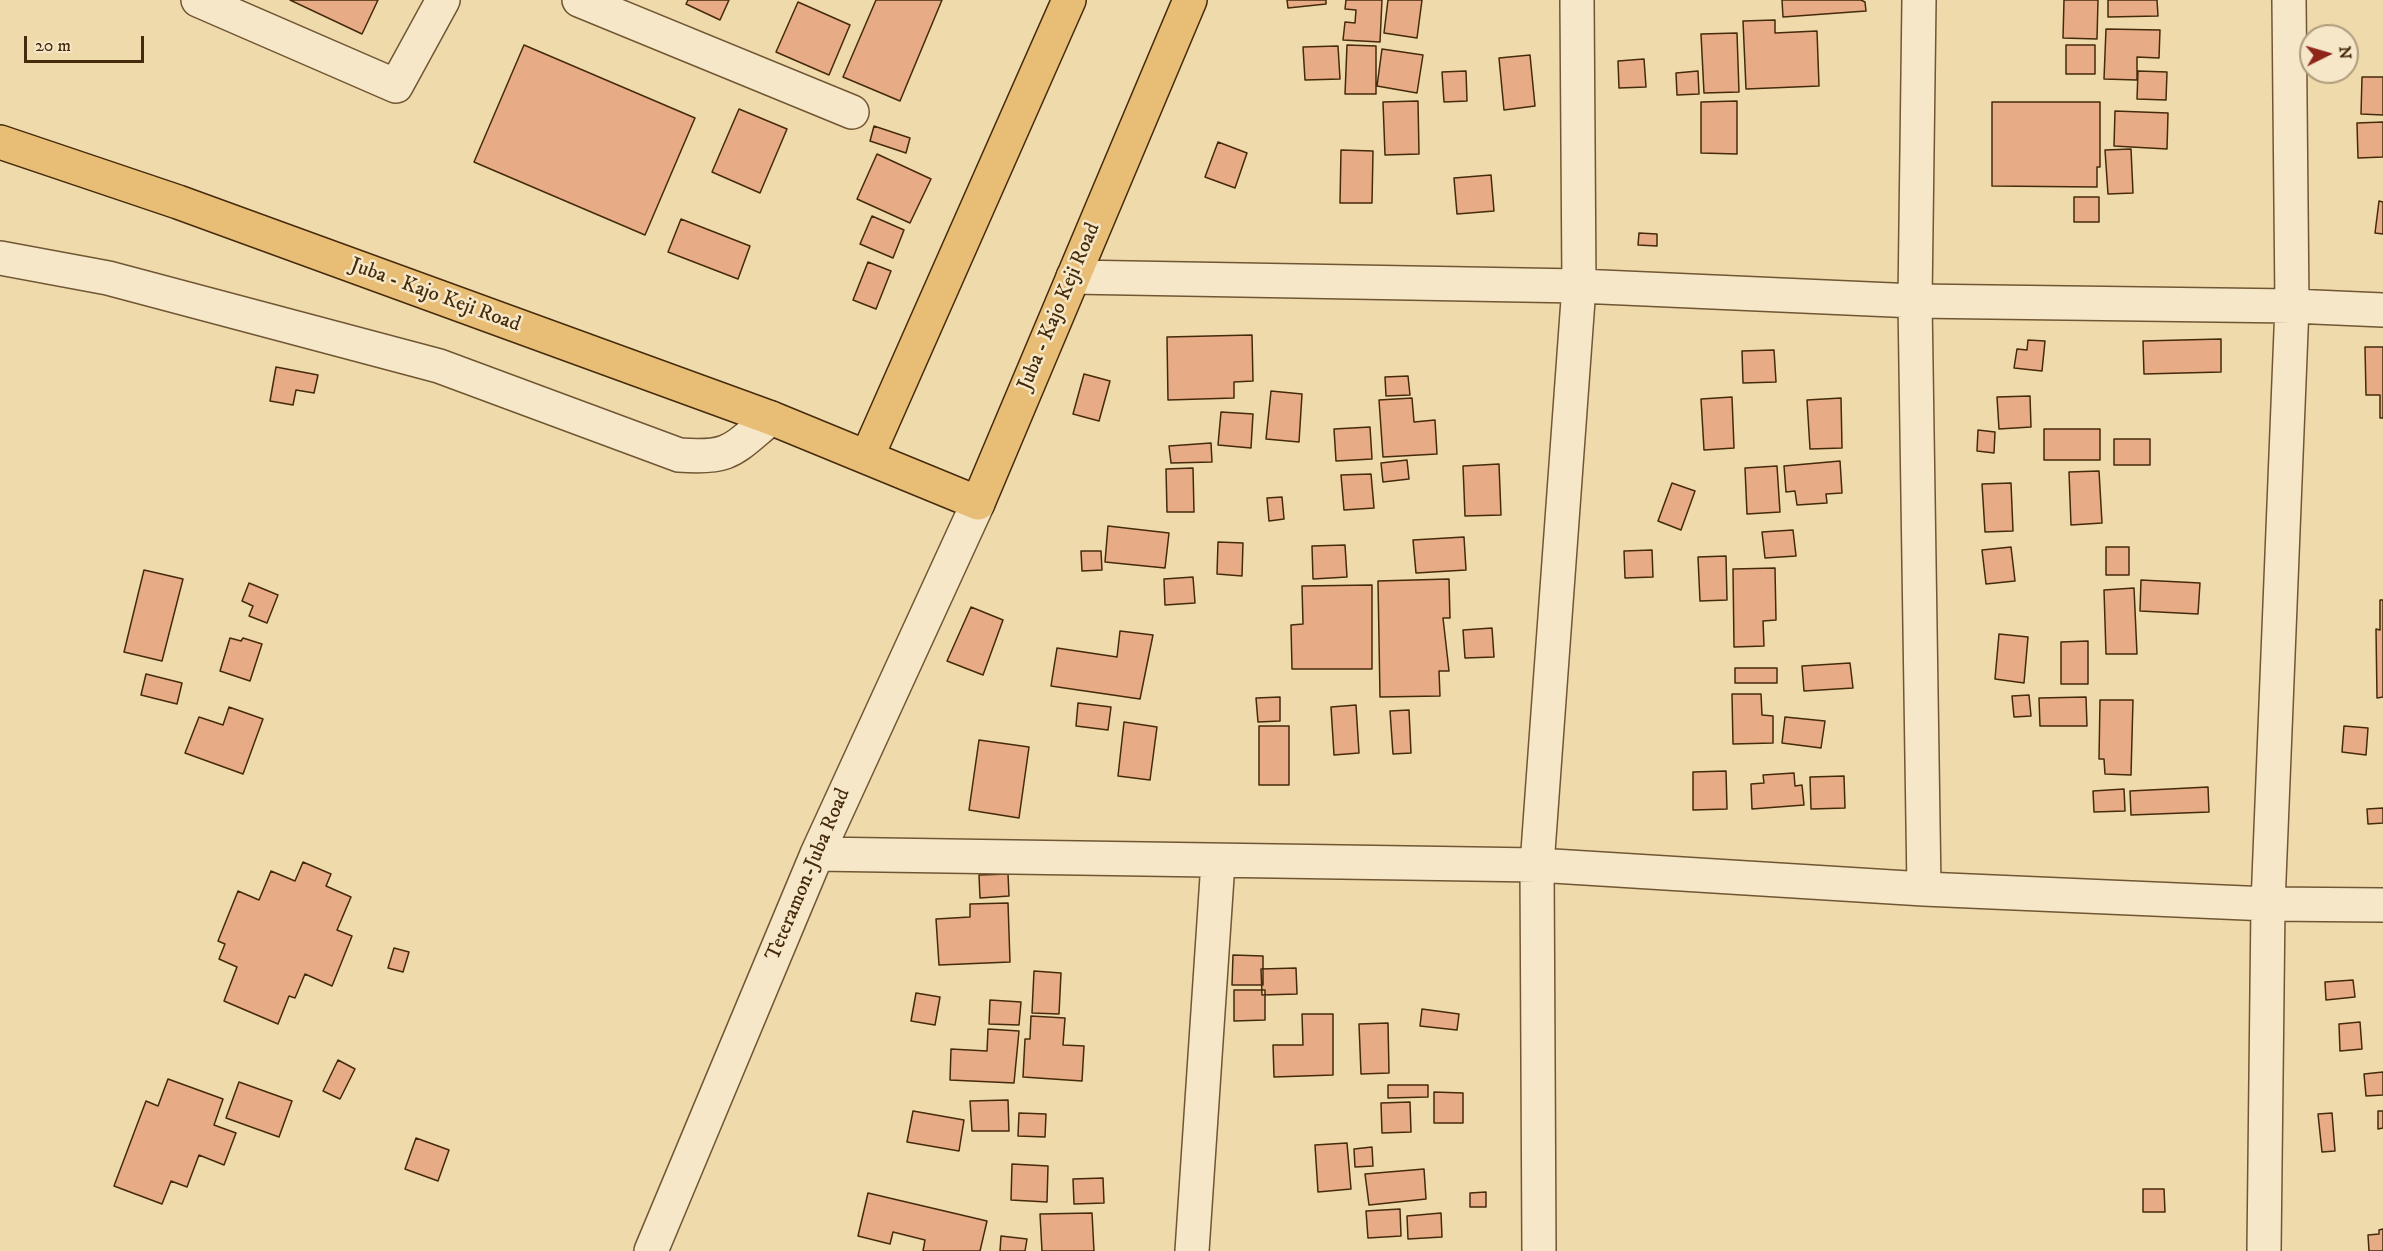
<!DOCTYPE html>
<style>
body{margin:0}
#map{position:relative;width:2383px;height:1251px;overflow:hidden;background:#efdaab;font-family:"IM FELL DW Pica",serif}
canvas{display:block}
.north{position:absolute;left:2299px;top:24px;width:60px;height:60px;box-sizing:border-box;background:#f5e7c8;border:2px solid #af9b7c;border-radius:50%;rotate:85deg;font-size:16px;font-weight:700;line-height:24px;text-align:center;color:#452a0b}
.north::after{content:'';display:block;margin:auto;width:21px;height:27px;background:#8f2418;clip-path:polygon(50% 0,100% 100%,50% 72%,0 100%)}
.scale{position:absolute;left:24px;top:36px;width:120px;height:27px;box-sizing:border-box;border:3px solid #452a0b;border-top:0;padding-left:8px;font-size:18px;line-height:21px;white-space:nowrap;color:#452a0b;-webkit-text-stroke:4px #f5e7c8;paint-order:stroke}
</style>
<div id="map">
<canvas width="2383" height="1251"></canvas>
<div class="north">N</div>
<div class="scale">20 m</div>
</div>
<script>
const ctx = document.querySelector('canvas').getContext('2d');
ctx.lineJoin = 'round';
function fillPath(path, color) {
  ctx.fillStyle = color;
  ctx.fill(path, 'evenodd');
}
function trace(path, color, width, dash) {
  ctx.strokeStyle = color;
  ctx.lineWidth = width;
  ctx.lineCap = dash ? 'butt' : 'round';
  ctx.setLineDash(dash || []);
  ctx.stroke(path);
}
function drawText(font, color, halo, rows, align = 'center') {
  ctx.font = font + ' "IM FELL DW Pica",serif';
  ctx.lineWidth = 5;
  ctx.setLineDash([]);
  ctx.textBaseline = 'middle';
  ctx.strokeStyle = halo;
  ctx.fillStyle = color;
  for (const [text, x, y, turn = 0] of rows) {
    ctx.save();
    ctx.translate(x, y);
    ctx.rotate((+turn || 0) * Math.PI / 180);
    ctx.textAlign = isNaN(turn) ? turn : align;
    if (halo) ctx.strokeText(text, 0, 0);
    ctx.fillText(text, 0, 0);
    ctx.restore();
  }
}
const building = new Path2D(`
 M290,0H378L362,34Z
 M688,0H729L720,20L686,4Z
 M876,0H942L900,101L843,77Z
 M1287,0H1326V4L1288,8Z
 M1346,0H1382L1380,42L1343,40L1345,22L1355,23L1356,10L1345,9Z
 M1388,0H1422L1417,38L1384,33Z
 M1782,0H1861L1865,2L1866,11L1783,17Z
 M2064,0H2098L2097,39L2063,38Z
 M2108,0H2157L2158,16L2108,17Z
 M798,2L850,25L829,75L776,52Z
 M1775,20V33L1817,31L1819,86L1746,89L1743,21Z
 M2106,29L2160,30L2159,58L2137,57V80L2104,79Z
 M1737,33L1739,92L1704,93L1701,34Z
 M524,45L695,118L645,235L474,162Z
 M1347,45L1376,46V94H1345Z
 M2066,45H2095V74H2066Z
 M1338,46L1340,79L1305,80L1303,47Z
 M1382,49L1423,55L1417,93L1377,86Z
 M1530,55L1535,106L1504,110L1499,58Z
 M1644,59L1646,87L1619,88L1618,61Z
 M1466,71L1467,101L1444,102L1442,72Z
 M1698,71L1699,94L1677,95L1676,73Z
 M2138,71L2167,72L2166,100L2137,99Z
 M2362,77H2383V115L2361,114Z
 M1418,101L1419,154L1385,155L1383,102Z
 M1737,101V154L1701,153V102Z
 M1992,102H2100V167H2097V187L1992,186Z
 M739,109L787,129L760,193L712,172Z
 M2115,111L2168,113L2167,149L2114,146Z
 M2383,122V157L2358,158L2357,123Z
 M874,126L910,138L906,153L870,141Z
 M1218,142L1247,153L1235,188L1205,177Z
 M2131,149L2133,193L2108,194L2105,150Z
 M1341,150L1373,151L1372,203H1340Z
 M877,154L931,179L910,223L857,199Z
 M1491,175L1494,211L1457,214L1454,178Z
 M2074,197H2099V222H2074Z
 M2379,201L2383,202V234L2375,233Z
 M872,216L904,230L893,258L860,244Z
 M681,219L750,246L738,279L668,252Z
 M1639,233L1657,234V246L1638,245Z
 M868,262L891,271L876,309L853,300Z
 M1252,335L1253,381L1234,382V398L1168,400L1167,337Z
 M2221,339V372L2144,374L2143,341Z
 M2028,340L2045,341L2042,371L2014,368L2017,349L2027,350Z
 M2365,347H2383V418H2380V395H2366Z
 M1774,350L1776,382L1743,383L1742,351Z
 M276,367L318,375L314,393L296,390L293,405L270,401Z
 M1084,374L1110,381L1099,421L1073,414Z
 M1408,376L1410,395L1386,396L1385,377Z
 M1271,391L1302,394L1299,442L1266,439Z
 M2030,396L2031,427L1999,429L1997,397Z
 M1732,397L1734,448L1704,450L1701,399Z
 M1412,398L1414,422L1435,420L1437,454L1383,457L1379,400Z
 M1841,398L1842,448L1810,449L1807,400Z
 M1221,412L1253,414L1251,448L1218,445Z
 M1370,427L1372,459L1336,461L1334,429Z
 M2044,429H2100V460H2044Z
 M1978,430L1995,432L1994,453L1977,451Z
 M2114,439H2150V465H2114Z
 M1211,443L1212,462L1171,463L1169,446Z
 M1407,460L1409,479L1383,482L1381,463Z
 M1840,461L1842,493L1826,494L1827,503L1797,505L1795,491L1786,492L1784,466Z
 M1499,464L1501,515L1465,516L1463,466Z
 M1777,466L1780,512L1747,514L1745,468Z
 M1193,468L1194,512H1167L1166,469Z
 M2099,471L2102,523L2071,525L2069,472Z
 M1371,474L1374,508L1344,510L1341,475Z
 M1672,483L1695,491L1681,530L1658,521Z
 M2011,483L2013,531L1985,532L1982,484Z
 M1282,497L1284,519L1269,521L1267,498Z
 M1108,526L1169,533L1165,568L1105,562Z
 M1793,530L1796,556L1765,558L1762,532Z
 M1464,537L1466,570L1416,573L1413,540Z
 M1218,542L1243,543L1242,576L1217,574Z
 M1345,545L1347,577L1313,579L1312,546Z
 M2011,547L2015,581L1986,584L1982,550Z
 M2106,547H2129V575H2106Z
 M1652,550L1653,577L1625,578L1624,551Z
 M1081,551H1101L1102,570L1082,571Z
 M1726,556L1727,600L1700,601L1698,557Z
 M1775,568L1776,620L1763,621L1764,646L1734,647L1733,569Z
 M144,570L183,579L162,661L124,652Z
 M1193,577L1195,603L1165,605L1164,579Z
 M1449,579L1450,618H1443L1449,671H1439L1440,696L1380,697L1378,581Z
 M2141,580L2200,583L2198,614L2140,611Z
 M249,583L278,595L267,623L249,616L253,606L242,601Z
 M1372,585V669H1292L1291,625L1303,624L1302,586Z
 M2134,588L2137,654H2106L2104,590Z
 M2380,600H2383V697L2377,698L2376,629L2380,630Z
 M971,607L1003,620L983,675L947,661Z
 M1492,628L1494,657L1465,658L1463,630Z
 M1120,631L1153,635L1140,699L1051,686L1057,648L1117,657Z
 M1999,634L2028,637L2024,683L1995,679Z
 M230,638L241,641L243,638L262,644L250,681L220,671Z
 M2088,641V684H2061V642Z
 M1850,663L1853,688L1804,691L1802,666Z
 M1735,668H1777V683H1735Z
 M146,674L182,683L177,704L141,695Z
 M1732,694H1761L1762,715L1773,716V743L1733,744Z
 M2029,695L2031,716L2014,717L2012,696Z
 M1280,697V721L1258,722L1256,698Z
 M2086,697L2087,726H2040L2039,698Z
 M2100,700H2133L2131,775L2105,774L2104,759H2099Z
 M1078,703L1111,707L1108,730L1076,726Z
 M1356,705L1359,753L1334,755L1331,707Z
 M229,707L263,719L243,774L185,753L199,717L223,725Z
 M1409,710L1411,753L1393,754L1390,711Z
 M1785,717L1825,721L1821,748L1782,743Z
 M1124,722L1157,727L1150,780L1118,776Z
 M1259,726H1289V785H1259Z
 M2344,726L2368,728L2366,755L2342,752Z
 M979,740L1029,747L1019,818L969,810Z
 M1726,771L1727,809L1693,810V772Z
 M1794,773L1795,786L1802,785L1804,805L1752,809L1751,784L1764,783L1763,775Z
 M1844,776L1845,808L1811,809L1810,777Z
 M2208,787L2209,812L2131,815L2130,791Z
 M2124,789L2125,811L2094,812L2093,791Z
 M2383,808V823L2368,824L2367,809Z
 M303,862L331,874L326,886L351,897L337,930L352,936L332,986L305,974L295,998L289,996L278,1024L224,1001L237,967L219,959L225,944L218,941L238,891L259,900L271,871L295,881Z
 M1008,874L1009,896L980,898L979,875Z
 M1008,903L1010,962L939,965L936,919L970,917V904Z
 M394,948L409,952L403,972L388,968Z
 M1233,955L1263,956V985H1232Z
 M1296,968L1297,994L1262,995L1261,969Z
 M1034,971L1061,973L1059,1014L1032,1013Z
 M2353,980L2355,997L2326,1000L2325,982Z
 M1234,990H1265V1020L1234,1021Z
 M916,993L940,997L935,1025L911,1021Z
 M990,1000L1021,1002L1019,1025L989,1024Z
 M1422,1009L1459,1014L1457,1030L1420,1026Z
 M1302,1014H1333V1075L1274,1077L1273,1045H1303Z
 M1031,1016L1065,1018L1063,1045L1084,1046L1082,1081L1023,1077L1025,1039H1030Z
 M2360,1022L2362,1049L2340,1051L2339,1024Z
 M1388,1023L1389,1073L1361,1074L1359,1024Z
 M988,1029L1019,1031L1014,1083L950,1080L951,1049L987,1051Z
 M338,1060L355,1069L340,1099L323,1091Z
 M2383,1072V1095L2366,1096L2364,1074Z
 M168,1079L223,1099L214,1125L236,1133L224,1165L199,1155L187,1187L171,1181L162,1204L114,1186L146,1101L158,1106Z
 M239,1082L292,1101L279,1137L226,1118Z
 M1388,1085H1428V1097L1388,1098Z
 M1434,1092L1463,1093V1123H1434Z
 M1008,1100L1009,1131H972L970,1101Z
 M1410,1102L1411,1132L1382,1133L1381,1103Z
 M913,1111L964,1120L959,1151L907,1142Z
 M2378,1111H2383V1128L2378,1129Z
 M1019,1113L1046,1114L1045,1137L1018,1136Z
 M2332,1113L2335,1151L2322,1152L2318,1114Z
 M416,1138L449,1150L438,1181L405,1169Z
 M1347,1143L1351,1189L1318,1192L1315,1145Z
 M1372,1147L1373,1166L1355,1167L1354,1149Z
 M1012,1164L1048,1166L1047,1202L1011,1200Z
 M1424,1169L1426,1199L1369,1205L1365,1174Z
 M1103,1178L1104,1203L1074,1204L1073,1179Z
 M2143,1189H2164L2165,1212H2143Z
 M1486,1192V1207H1470V1193Z
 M868,1193L987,1221L980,1251H923L925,1240L893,1232L890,1244L858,1236Z
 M1400,1209L1401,1236L1368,1238L1366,1211Z
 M1092,1213L1094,1251H1042L1040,1214Z
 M1441,1213L1442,1237L1408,1239L1407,1216Z
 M2383,1229V1251H2369L2368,1235L2379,1234V1230Z
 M1001,1236L1027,1239L1025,1251H1000Z`);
const minor = new Path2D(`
 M198,0L396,86L443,0
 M579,0L852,112
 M1919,0L1915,301L1924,889
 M0,258L108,278L439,366L679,455C731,459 732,450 771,418
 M1073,277L1579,286L1915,301L2292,306L2383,310
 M817,854L1537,865L1924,889L2268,904L2383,905
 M651,1251L817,854L978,503
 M1192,1251L1218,862
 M1539,1251L1537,865L1579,286L1577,0
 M2264,1251L2268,904L2292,306L2289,0`);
const major = new Path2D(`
 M0,142L178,202L771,418L978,503L1190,0
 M867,457L1069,0`);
const streetNames = [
 ["Juba - Kajo Keji Road",435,296,20],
 ["Juba - Kajo Keji Road",1060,307,-67],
 ["Teteramon-Juba Road",809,875,-67]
];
fillPath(building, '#e7ac86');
trace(building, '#452a0b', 1.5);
trace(minor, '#705633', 36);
trace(major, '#452a0b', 36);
trace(minor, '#f5e7c8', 33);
trace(major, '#e8bd76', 33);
drawText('21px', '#452a0b', '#f5e7c8', streetNames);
</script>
